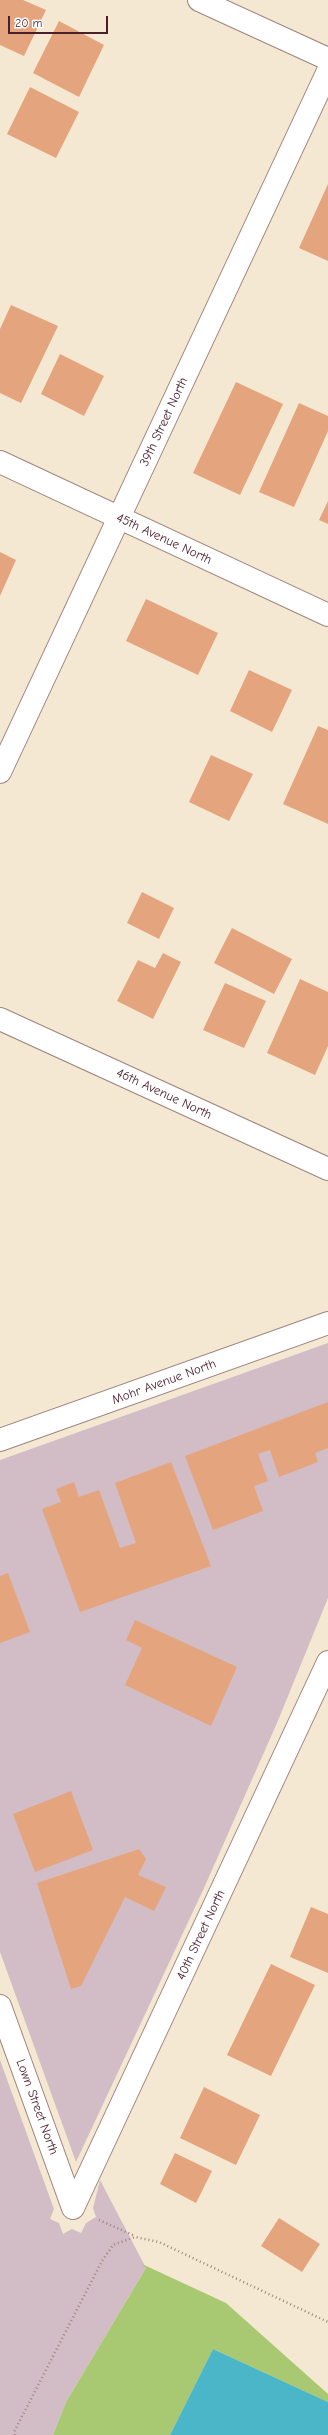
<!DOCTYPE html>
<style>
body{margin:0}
#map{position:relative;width:328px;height:2435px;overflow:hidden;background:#f4e8d2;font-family:"Comic Neue",sans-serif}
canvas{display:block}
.scale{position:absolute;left:8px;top:16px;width:100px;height:18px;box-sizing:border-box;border:2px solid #4a1f2b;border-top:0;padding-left:5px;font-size:12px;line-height:14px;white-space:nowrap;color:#4a1f2b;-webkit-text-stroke:3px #fff;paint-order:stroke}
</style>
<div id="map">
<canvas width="328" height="2435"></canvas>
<div class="scale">20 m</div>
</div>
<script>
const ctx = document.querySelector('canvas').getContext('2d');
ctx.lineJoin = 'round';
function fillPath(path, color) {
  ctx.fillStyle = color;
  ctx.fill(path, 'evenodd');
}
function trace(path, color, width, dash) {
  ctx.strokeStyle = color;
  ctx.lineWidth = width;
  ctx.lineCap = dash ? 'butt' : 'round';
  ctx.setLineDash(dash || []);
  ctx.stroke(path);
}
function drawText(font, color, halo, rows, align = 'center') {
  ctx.font = font + ' "Comic Neue",sans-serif';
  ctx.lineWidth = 4;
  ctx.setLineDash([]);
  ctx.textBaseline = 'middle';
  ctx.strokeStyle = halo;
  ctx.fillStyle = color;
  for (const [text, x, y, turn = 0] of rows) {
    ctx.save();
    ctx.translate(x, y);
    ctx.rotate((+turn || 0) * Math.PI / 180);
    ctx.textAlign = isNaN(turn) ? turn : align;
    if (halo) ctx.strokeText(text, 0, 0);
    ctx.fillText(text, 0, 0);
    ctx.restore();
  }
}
const industrial = new Path2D(`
 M328,1343V1598L277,1723L204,1888L76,2162L0,1952V1460Z
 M0,2060L54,2209L50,2219L59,2223L63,2234L72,2229L81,2233L86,2223L96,2217L93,2208L100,2180L146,2268L66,2402L53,2435H0Z`);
const green = new Path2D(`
 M142,2264L226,2303L328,2394V2402L213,2349L170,2435H53L66,2402L146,2268Z`);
const water = new Path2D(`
 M213,2349L328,2402V2435H170Z`);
const building = new Path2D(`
 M0,0H23L46,10L24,56L0,45Z
 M59,21L104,45L79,97L33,73Z
 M30,87L79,112L56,158L7,134Z
 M328,184V261L299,248Z
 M11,305L58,326L21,403L0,393V329Z
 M60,354L104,376L84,416L41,394Z
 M236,382L283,404L240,495L193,473Z
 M299,403L328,416V431L294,507L259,492Z
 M328,501V524L319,520Z
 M0,552L16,560L0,596Z
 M146,599L218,633L198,675L126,641Z
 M249,670L292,690L272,732L230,711Z
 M318,726L328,730V824L283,804Z
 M211,755L253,774L229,821L189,802Z
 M142,892L174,908L159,939L127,923Z
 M232,928L292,959L274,994L214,963Z
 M163,953L181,962L153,1019L117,1001L138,960L155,968Z
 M300,979L328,992V1046L315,1075L267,1053Z
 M225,983L266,1001L244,1048L203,1030Z
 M328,1402V1448L315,1453L318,1462L279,1477L270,1450L258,1454L268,1481L254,1486L263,1511L213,1530L185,1456Z
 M171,1462L211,1566L80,1612L42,1509L61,1502L56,1489L74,1482L79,1497L99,1490L120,1548L136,1543L115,1483Z
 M8,1573L30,1632L0,1643V1576Z
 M135,1620L237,1667L211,1726L125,1685L142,1648L126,1640Z
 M71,1791L93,1850L35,1872L13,1814Z
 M139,1849L146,1859L138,1875L166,1887L154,1911L125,1897L81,1986L71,1989L37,1883Z
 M311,1907L328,1914V1973L290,1957Z
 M271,1964L315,1985L271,2076L227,2055Z
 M204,2087L260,2115L236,2165L180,2138Z
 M175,2153L212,2171L196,2203L160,2184Z
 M279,2218L320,2244L302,2272L261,2246Z`);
const path = new Path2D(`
 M99,2220L135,2236
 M15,2435L14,2432L102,2261L113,2245L135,2237L159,2242L328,2322`);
const minor = new Path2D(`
 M199,0L328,59
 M0,462L328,615
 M0,772L328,71
 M0,1019L328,1169
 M0,1440L328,1323
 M0,2006L73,2208
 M73,2208L328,1662`);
const streetNames = [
 ["39th Street North",164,422,-65],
 ["45th Avenue North",164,539,25],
 ["46th Avenue North",164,1094,25],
 ["Mohr Avenue North",164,1382,-20],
 ["40th Street North",201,1935,-65],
 ["Lown Street North",37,2107,70]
];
fillPath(industrial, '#d2bdc6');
fillPath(green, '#a8c971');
fillPath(water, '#4ab6c7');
fillPath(building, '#e4a47d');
trace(minor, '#9f847e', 24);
trace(path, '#9f847e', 2.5, [1, 3]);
trace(minor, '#fff', 22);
drawText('13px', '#4a1f2b', '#fff', streetNames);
</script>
